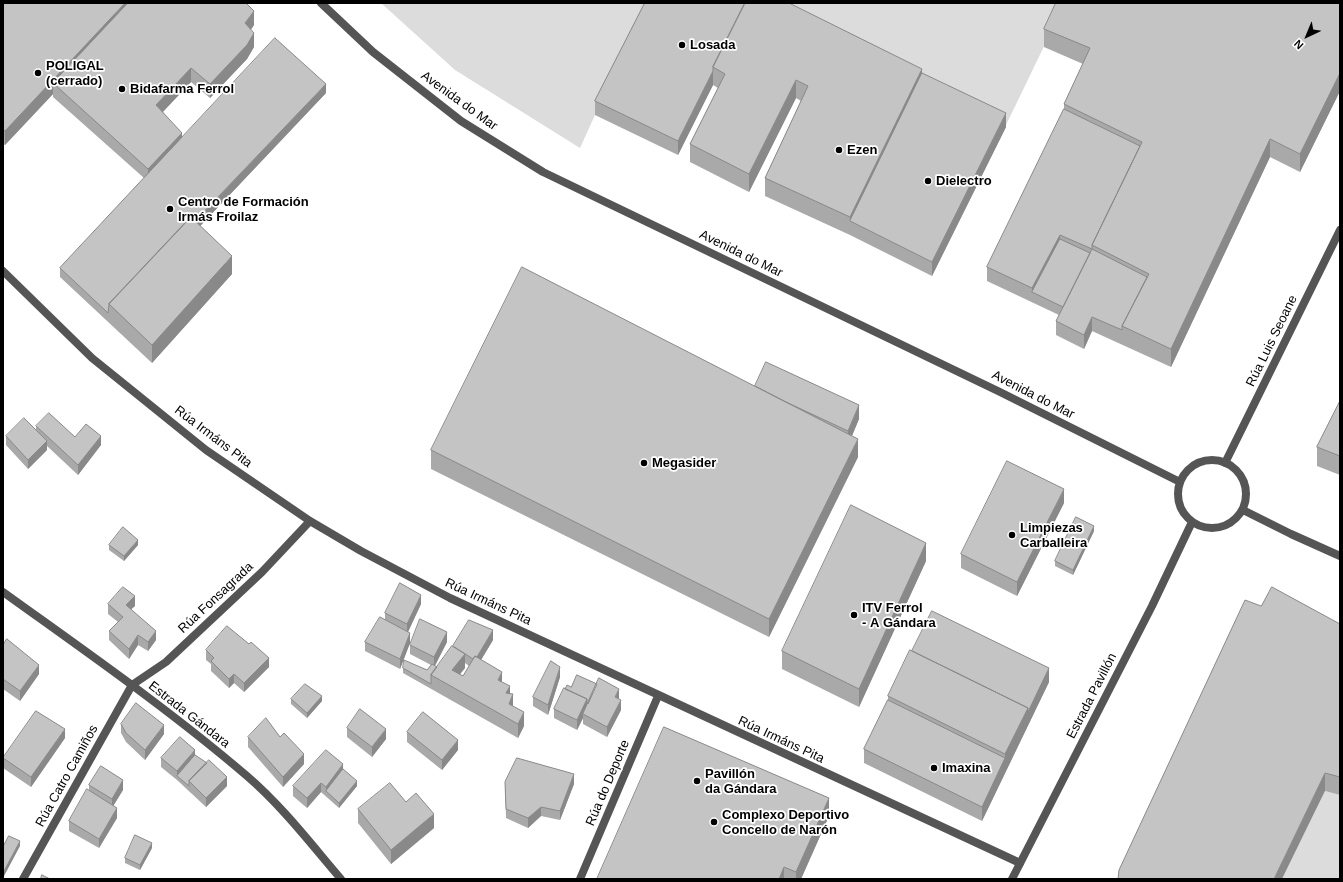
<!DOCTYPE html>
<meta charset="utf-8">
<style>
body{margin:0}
#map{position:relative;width:1343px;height:882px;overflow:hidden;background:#fff;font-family:Arial,sans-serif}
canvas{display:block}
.frame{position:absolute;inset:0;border:4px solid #000;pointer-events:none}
.north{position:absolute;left:1287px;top:16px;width:40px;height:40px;-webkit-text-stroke:3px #fff;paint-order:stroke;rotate:224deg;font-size:11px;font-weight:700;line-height:16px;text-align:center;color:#000}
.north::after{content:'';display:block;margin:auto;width:14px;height:18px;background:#000;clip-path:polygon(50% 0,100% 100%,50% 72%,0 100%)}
</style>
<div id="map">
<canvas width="1343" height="882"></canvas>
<div class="frame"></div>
<div class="north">N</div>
</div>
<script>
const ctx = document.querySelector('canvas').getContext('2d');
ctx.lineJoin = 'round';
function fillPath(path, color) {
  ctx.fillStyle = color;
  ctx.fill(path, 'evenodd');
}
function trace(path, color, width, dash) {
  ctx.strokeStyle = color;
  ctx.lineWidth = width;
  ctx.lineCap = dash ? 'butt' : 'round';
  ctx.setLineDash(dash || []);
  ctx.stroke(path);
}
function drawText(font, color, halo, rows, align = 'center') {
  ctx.font = font + ' Arial,sans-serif';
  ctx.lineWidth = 3.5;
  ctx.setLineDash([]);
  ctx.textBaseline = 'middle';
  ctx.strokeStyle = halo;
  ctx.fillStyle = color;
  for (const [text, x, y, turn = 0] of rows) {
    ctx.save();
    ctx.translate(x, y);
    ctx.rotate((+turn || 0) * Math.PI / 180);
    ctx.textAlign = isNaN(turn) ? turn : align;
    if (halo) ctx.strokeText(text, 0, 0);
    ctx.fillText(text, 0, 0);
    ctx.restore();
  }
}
const green = new Path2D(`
 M381,3H646L580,148L455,70Z
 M761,3H1065L1006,125Z
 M1325,791L1340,795V879H1282Z`);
const minor = new Path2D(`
 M3,271L92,358L206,450L310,521L361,551L450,598L1020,863
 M1225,463L1340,230
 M23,879L132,685L166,662L262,572L310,521
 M580,879L658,696`);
const tertiary = new Path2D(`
 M321,3L373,52L461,121L543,172L1000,392L1180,482
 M1178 494a34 34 0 1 1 68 0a34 34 0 1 1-68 0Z
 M1243,510L1291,534L1340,556
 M3,592C85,651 170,710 247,776C282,806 311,844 341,879
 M1012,879L1152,606L1192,522`);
const wall = new Path2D(`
 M3,3L254,25L251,30L254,47L247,59L210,98L191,82L163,112L182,137L326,93L200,226L232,274L152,363L60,277V268L144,178L53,97V94L5,145L3,144Z
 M645,3L922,73L1006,127L932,276L850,235L765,196V178L801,101L796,98L749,192L690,162V144L718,88L713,85L678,155L595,115V101Z
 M1340,3V91L1300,172L1270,157L1171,367L1092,331L1084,349L1056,335V321L1059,315L987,281V267L1064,109V104L1083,64L1044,47V29Z
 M755,386L859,419L852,436L858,457L769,637L431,469V450Z
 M1340,401V475L1317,466V447Z
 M36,426L75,437L101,445L78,475L47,446V450L28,469L6,445V436L36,429Z
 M1064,503L1017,596L961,568V554Z
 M1094,531L1073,575L1055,566V561Z
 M109,545H138L124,561L109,550Z
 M926,561L859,707L782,669V651Z
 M108,604L135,606L131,609L156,640L148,651L138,645L129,659L109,640V631L118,622L108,614Z
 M421,604L408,632L410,643L400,669L365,651V642L385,619V613Z
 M1261,606L1340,624V795L1325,791Z
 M493,640L481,660L502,682L510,694L513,706L524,726L518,738L403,673V668L427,670L431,665L410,654V645L447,642L435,666L437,667ZM465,663L469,666L463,676L460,674L465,668Z
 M3,645L39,674L20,701L3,689Z
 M206,650L269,667L244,692L234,683L229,688L211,671V664L206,660Z
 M912,651L1049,682L982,821L864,763V749L888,700V696Z
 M560,677L548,715L533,706V697Z
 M571,687L618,699L621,710L607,737L583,724V718L577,730L554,718V709L565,689Z
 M291,699L322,701L307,718L291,704Z
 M121,724L164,734L145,760L126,742L121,733Z
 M347,728L386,739L372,757L347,737Z
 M407,732L458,750L442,770L407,742Z
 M248,737H280L304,764L283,787L248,747Z
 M65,738L31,787L3,768V758Z
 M195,755L227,786L206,807L177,780L161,767V758Z
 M343,769L357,786L339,808L321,792L307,808L293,796V786Z
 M505,782L574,784L560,820L541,816L528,828L506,818Z
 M89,785L123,790L113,806L117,818L99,848L69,831V821L89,790Z
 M406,802L434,828L391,864L358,823V809Z
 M829,816L801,879H597Z
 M152,848L140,870L125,863V858Z`);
const shadedWall = new Path2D(`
 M125,3H138L53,83V94L5,145V131Z
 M254,11V25L245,37V23Z
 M254,33V47L247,59L210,98V84Z
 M191,68V82L156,119V105Z
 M922,69V87L850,221V217Z
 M713,71V85L678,155V141Z
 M1340,73V91L1300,172V154Z
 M796,80V98L749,192V174Z
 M326,84V93L118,313L113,308Z
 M1006,113V127L932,276V262Z
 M182,133V147L148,183V169Z
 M1270,139V157L1171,367V349Z
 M1060,235V249L1032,292V302V288Z
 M232,256V274L152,363V345Z
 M1092,317V331L1084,349V335Z
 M859,405V419L848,445V431Z
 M101,436V445L78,475V465Z
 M858,439V457L769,637V619Z
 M47,441V450L28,469V460Z
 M1064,489V503L1017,596V582Z
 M1094,526V531L1073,575V570Z
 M138,540V545L124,561V556Z
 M926,543V561L859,707V689Z
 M421,595V604L407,634V624Z
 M135,596V606L126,614V605Z
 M493,630V640L475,670V660Z
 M156,631V640L148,651V642Z
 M447,632V642L434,667V657Z
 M410,633V643L400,669V659Z
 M138,635V645L129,659V649Z
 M465,654V668L452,684V670Z
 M269,658V667L244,692V683Z
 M39,665V674L20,701V691Z
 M560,667V677L548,715V705Z
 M1049,668V682L982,821V807L1005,758V754L1028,708Z
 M502,672V686L498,680Z
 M234,674V683L229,688V679Z
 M510,686V700L506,693Z
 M619,689V698L615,707V697Z
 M513,694V708L509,704Z
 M322,696V701L307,718V713Z
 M587,699V709L583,714V718L577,730V720Z
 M621,700V710L607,737V727Z
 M524,712V726L518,738V724Z
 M164,725V734L145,760V750Z
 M65,729V738L31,787V777Z
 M386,729V739L372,757V747Z
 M458,740V750L442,770V760Z
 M195,750V760L177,776V771Z
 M304,754V764L283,787V777Z
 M343,764V774L326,791V796V787Z
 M1325,773V791L1282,879H1274Z
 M574,774V784L560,820V811Z
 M227,777V786L206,807V798Z
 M123,780V790L112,808V799Z
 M357,781V786L339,808V803Z
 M321,783V792L307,808V798Z
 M829,798V816L801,879H796V872Z
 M541,807V816L528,828V818Z
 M117,808V818L99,848V839Z
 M434,814V828L391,864V850Z
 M20,841V846L3,878V873Z
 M152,843V848L140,870V865Z
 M784,867V879H779Z`);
const building = new Path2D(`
 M3,3H125L5,131L3,130Z
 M128,3H246L254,11L245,23L254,33L247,45L210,84L191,68L156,105L182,133L148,169L53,83Z
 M645,3H745L713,67V71L678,141L595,101Z
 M745,3H789L922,69L850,217L765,178L808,86L796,80L749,174L690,144L725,74L713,67Z
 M1056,3H1340V73L1300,154L1270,139L1171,349L1122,326L1149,274L1092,245L1142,142L1064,104L1090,48L1044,29Z
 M275,38L326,84L195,221L191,217L109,304L108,313L60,268Z
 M922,73L1006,113L932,262L850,221Z
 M1064,109L1140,146L1092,245V249L1147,277L1122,326V330L1092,317L1084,335L1056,321L1092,249L1060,235L1032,288L987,267Z
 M191,217L232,256L152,345L109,304Z
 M1060,239L1090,253L1063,307L1032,292Z
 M522,267L858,439L769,619L431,450Z
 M766,362L859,405L848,431L786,402L755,386Z
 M1340,401V456L1317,447Z
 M49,413L75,437L86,424L101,436L78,465L36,426Z
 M24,418L47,441L28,460L6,436Z
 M1007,461L1064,489L1017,582L961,554Z
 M851,505L926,543L859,689L782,651Z
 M1076,517L1094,526L1073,570L1055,561Z
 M123,527L138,540L124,556L109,545Z
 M400,583L421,595L407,624L385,613Z
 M123,587L135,596L126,605L156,631L148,642L138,635L129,649L109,631L123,617L108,604Z
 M1272,587L1340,624V777L1325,773L1274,879H1118L1119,870L1245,600L1261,606Z
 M932,611L1049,668L1028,712V708L912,651Z
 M380,617L410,633L400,659L365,642Z
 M420,619L447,632L434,657L410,645Z
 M469,620L493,630L477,657L475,656L473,659L453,646Z
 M227,626L249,644L251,642L269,658L244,683L234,674L229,679L211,661L214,658L206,650Z
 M7,639L39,665L20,691L3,679V645Z
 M452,646L465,654L452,670L463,676L475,656L502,672L498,680L510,686L506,693L513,694L509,704L524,712L518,724L431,675Z
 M910,650L1028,708L1005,754L888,696Z
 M404,660L427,670L432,664L437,667L431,675V684L403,668Z
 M551,661L560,667L548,705L533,697Z
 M577,675L597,684L588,704L587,703V699L565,689L567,685L571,687Z
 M599,678L619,689L615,697L621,700L607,727L583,714Z
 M305,684L322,696L307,713L291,699Z
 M564,688L587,699L577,720L554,709Z
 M888,700L1005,758L982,807L864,749Z
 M136,703L164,725L145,750L126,733L121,724Z
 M360,709L386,729L372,747L347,728Z
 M36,711L65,729L31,777L3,758Z
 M423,712L458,740L442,760L407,732Z
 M266,718L280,737L284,733L304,754L283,777L248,737Z
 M664,727L829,798L796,872L784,867L779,879H597Z
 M180,737L195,750L177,771L161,758Z
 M326,750L343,764L326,787L321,783L307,798L293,786Z
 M195,755L207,763L189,781V786L177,776Z
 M517,758L574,774L560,811L541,807L528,818L506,809L505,782Z
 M209,760L227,777L206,798L189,781Z
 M101,766L123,780L112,799L89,785Z
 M343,769L357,781L339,803L326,791Z
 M390,783L406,802L416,793L434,814L391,850L358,809Z
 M87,789L117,808L99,839L69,821Z
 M135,835L152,843L140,865L125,858Z
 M9,836L20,841L3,873V847Z
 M42,875L50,879H41Z`);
const markers = [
 [682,45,4,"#000"],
 [38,73,4,"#000"],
 [122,89,4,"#000"],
 [839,150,4,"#000"],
 [928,181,4,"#000"],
 [170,209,4,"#000"],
 [644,463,4,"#000"],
 [1012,535,4,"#000"],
 [854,615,4,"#000"],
 [934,768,4,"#000"],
 [697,781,4,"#000"],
 [714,822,4,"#000"]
];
const poiNames = [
 ["Losada",690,45],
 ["POLIGAL",46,66],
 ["(cerrado)",46,81],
 ["Bidafarma Ferrol",130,89],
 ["Ezen",847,150],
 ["Dielectro",936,181],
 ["Centro de Formación",178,202],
 ["Irmás Froilaz",178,217],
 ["Megasider",652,463],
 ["Limpiezas",1020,528],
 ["Carballeira",1020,543],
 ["ITV Ferrol",862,608],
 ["- A Gándara",862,623],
 ["Imaxina",942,768],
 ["Pavillón",705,774],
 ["da Gándara",705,789],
 ["Complexo Deportivo",722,815],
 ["Concello de Narón",722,830]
];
const streetNames = [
 ["Avenida do Mar",459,101,36],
 ["Avenida do Mar",741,254,26],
 ["Rúa Luis Seoane",1272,341,-64],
 ["Avenida do Mar",1033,395,27],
 ["Rúa Irmáns Pita",213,437,37],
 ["Rúa Fonsagrada",216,598,-43],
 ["Rúa Irmáns Pita",488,602,25],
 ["Estrada Pavillón",1092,696,-63],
 ["Estrada Gándara",189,715,38],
 ["Rúa Irmáns Pita",781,740,25],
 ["Rúa Catro Camiños",67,776,-61],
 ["Rúa do Deporte",608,783,-67]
];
fillPath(green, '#dcdcdc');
trace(minor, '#555', 8);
trace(tertiary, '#555', 8);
fillPath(wall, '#a9a9a9');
fillPath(shadedWall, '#898989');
fillPath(building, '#c4c4c4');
trace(building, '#898989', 1);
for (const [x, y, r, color] of markers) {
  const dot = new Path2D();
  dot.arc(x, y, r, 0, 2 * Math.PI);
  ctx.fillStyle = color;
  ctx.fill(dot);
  trace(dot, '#fff', 1.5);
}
drawText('bold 13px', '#000', '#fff', poiNames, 'left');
drawText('13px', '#000', '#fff', streetNames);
</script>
